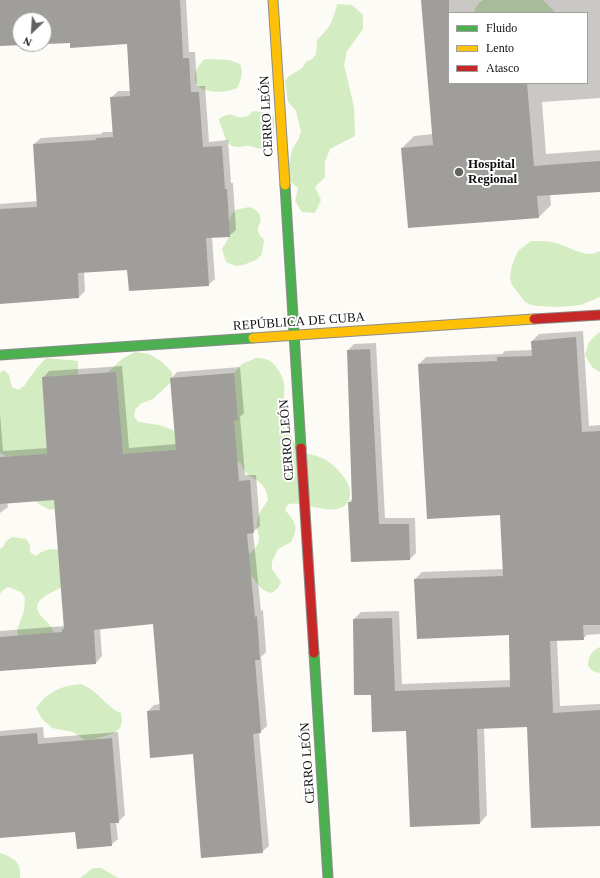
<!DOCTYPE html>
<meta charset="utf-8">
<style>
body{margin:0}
#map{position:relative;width:600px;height:878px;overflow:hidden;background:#fcfbf5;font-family:Georgia,serif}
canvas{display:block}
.legend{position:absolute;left:448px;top:12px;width:140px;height:72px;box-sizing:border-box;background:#fff;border:1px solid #9f9f9f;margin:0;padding:5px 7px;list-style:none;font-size:12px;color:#0f0f0f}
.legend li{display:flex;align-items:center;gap:8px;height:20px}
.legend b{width:20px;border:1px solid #9f9f9f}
.north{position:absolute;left:12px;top:12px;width:40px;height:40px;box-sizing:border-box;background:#fff;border:1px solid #9f9f9f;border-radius:50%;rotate:205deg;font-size:11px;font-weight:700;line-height:16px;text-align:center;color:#0f0f0f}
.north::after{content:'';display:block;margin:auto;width:14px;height:18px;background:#626260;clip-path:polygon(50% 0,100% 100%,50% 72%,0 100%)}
</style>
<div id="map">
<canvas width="600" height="878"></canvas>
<ul class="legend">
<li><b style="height:5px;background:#4caf50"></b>Fluido</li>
<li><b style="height:5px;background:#ffc107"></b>Lento</li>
<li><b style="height:5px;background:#c62828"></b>Atasco</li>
</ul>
<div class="north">N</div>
</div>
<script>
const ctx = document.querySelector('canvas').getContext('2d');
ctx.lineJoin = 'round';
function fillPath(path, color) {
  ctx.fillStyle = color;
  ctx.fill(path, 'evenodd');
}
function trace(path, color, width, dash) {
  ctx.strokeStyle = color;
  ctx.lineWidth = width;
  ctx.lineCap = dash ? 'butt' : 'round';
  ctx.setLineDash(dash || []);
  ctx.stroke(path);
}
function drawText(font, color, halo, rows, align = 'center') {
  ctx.font = font + ' Georgia,serif';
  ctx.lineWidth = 4;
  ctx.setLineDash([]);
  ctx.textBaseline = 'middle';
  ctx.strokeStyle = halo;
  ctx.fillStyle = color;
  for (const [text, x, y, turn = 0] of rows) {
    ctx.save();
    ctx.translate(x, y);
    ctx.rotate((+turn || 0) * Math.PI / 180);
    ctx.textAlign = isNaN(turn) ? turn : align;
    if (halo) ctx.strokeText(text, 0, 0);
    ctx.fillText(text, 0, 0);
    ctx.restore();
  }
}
const forest = new Path2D(`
 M483,0H543L556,13H473L478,4Z
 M337,4L352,5L363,15V29L347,51L344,65L354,107L355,136L330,149L325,162V177L315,187L321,200L315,213L302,212L295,201L298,188L286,178L292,150L299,138L301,131L296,111L288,102L285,81L289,76L302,68L306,62L312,59L316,54L317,40C330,27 333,22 337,4Z
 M205,59L229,60L240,64C244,73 241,80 237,88C223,95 185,94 197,69C199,65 201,62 205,59Z
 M255,111L268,113L274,116V144C266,151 259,149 250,146C246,145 242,147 238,147C229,147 226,141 224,134C222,128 220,125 219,119C234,109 232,119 244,117C249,117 250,112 255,111Z
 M249,207C256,209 263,215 260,223C259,226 258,226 258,229C258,234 261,237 264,240L262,254L256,260L243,265L236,266L226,262L222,249C224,245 228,240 229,236C231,224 225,223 235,210Z
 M531,241C539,241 548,241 556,243C570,246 585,260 600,251V297L581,305L559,307L538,306L531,305L525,302L512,285L510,278L512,265L518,251Z
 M599,332L600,334V372L592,367L585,355L589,342Z
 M135,352L149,354L162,362L172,372L173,379L169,384L153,399L140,404L135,410L134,416L138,422L159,425L173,430C179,439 177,446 174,456L57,508L50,510C45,507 39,505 36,501C28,491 24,470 20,457L6,456L0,453V373L4,370L9,375L12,387L18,390L24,386L36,369L46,358L78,361V374L72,387L102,378L122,359Z
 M256,358C265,358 272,360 277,368C286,381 286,390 282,406C281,411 279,416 280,421C281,425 286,429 289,433C293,438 296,446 299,452C308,454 318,455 326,460C338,468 358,488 347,503C345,506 341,508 337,509C320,512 305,501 288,504L285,510C296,523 299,526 291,542L278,549L272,562V569L281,582L278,588L272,593C257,590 258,580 247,572L249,554C269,538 252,534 258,517C260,511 265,505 268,500C265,474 247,484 241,463L235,461L228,380L242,364Z
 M12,537L26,539L30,545V552L36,556C45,548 53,549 64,550L62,587C51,593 27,601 42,617C47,622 51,626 54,632L52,639L20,644L17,630L24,611L25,598L21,592L8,587L2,591L0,594V549L3,547L6,541Z
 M600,647V673L593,671L588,666C588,657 591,651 600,647Z
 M80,684C98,689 105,707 121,713L122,721L120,728L114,733L92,740H85L73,732L52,728L42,719L36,708C47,692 61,686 80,684Z
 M0,853C14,858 22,862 20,878H0Z
 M93,868H101L118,878H80Z`);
const shadow = new Path2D(`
 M0,0H186L189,52H195L197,86H205L209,142L228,140L231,183H233L236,230L229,236L212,237L215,279L208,285L128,268L84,271L85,291L79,297L0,303V204L38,201L34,144L41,138L101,134L103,132H113L111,98L118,91H131L128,43L71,42L44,43V20H20V44H23L0,45Z
 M422,0H600V98L542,102L546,154L600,150V191L550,194L551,205L539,217L402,148L414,136L433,134ZM449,13H587V83H449Z
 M583,331L589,426L600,425V634L587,635L583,639L557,640L560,706L600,704V807L528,726L484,728L487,815L480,823L407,730L372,694L354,619L361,612L399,611L402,684L511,680L509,634L415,579L422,572L504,569L501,514L419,364L426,357L502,354L505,351L532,350V341L539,334Z
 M376,343L385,518H415L416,553L410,559L349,502L353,498L348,350L354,344Z
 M122,366L129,448L176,444L171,379L177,372L240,367L244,413L240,417L245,475H256L260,526L253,532L261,611L263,610L266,652L261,657L267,726L259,733L269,846L262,852L194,753L148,711L154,705L161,704L154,623L100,628L102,656L96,663L0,670V631L65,626L55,499L7,502L8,507L0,513V413L3,451L48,448L43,378L49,371Z
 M43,727L44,738L118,732L125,815L118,822H116L118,839L111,845L76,831L0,837V731Z`);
const building = new Path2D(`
 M0,0H180L183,58H189L191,92H199L203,147L222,146L225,189H227L230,237L206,238L209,286L129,291L127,270L78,273L79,298L0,304V209L37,207L33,144L96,140V138L113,137L110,97L130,96L127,44L70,48V43L0,46ZM20,20H44V44H20Z
 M421,0H449V83H527L534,166L600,161V192L537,196L539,218L408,228L401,148L433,145Z
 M576,337L582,432L600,431V625H583L584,640L550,641L553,713L600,710V826L531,828L527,727L477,729L480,824L410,827L406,731L372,732L371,695H354L353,619L392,618L395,691L510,687L509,635L417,639L414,579L503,576L500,515L427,519L418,364L497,361V357L532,356L531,341Z
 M370,349L379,524H409L410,560L351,562L348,502H352L347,350Z
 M116,372L123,454L176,450L170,378L234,373L238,420L234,421L239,481L250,480L254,533L247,534L255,617L257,616L260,660H255L261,733L253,734L263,853L201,858L193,754L150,758L147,711L160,710L153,624L94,630L96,664L0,671V637L62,632V629H64L54,500L0,504V457L47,454L42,377Z
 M37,733L38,744L112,738L119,823H110L112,846L77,849L75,832L0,838V736Z`);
const fast = new Path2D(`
 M285,185L301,448
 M0,355L253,338
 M314,653L328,878`);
const slow = new Path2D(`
 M273,0L285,185
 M253,338L534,319`);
const jam = new Path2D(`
 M534,319L600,315
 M301,448L314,653`);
const markers = [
 [459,172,5,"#626260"]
];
const streetNames = [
 ["CERRO LEÓN",267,116,-93],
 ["REPÚBLICA DE CUBA",299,322,-4],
 ["CERRO LEÓN",287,440,-94],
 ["CERRO LEÓN",308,763,-94]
];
const poiNames = [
 ["Hospital",468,165],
 ["Regional",468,180]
];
fillPath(forest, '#d4ecc1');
fillPath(shadow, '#0003');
fillPath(building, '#a09e9a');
trace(fast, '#8c8c89', 11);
trace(slow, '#8c8c89', 11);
trace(jam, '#8c8c89', 11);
trace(fast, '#4caf50', 9);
trace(slow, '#ffc107', 9);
trace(jam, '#c62828', 9);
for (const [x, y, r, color] of markers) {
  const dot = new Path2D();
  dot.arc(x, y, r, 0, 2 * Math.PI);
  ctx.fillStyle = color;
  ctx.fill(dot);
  trace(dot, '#fff', 1.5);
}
drawText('13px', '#0f0f0f', '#fff', streetNames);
drawText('bold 13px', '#0f0f0f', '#fff', poiNames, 'left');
</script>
